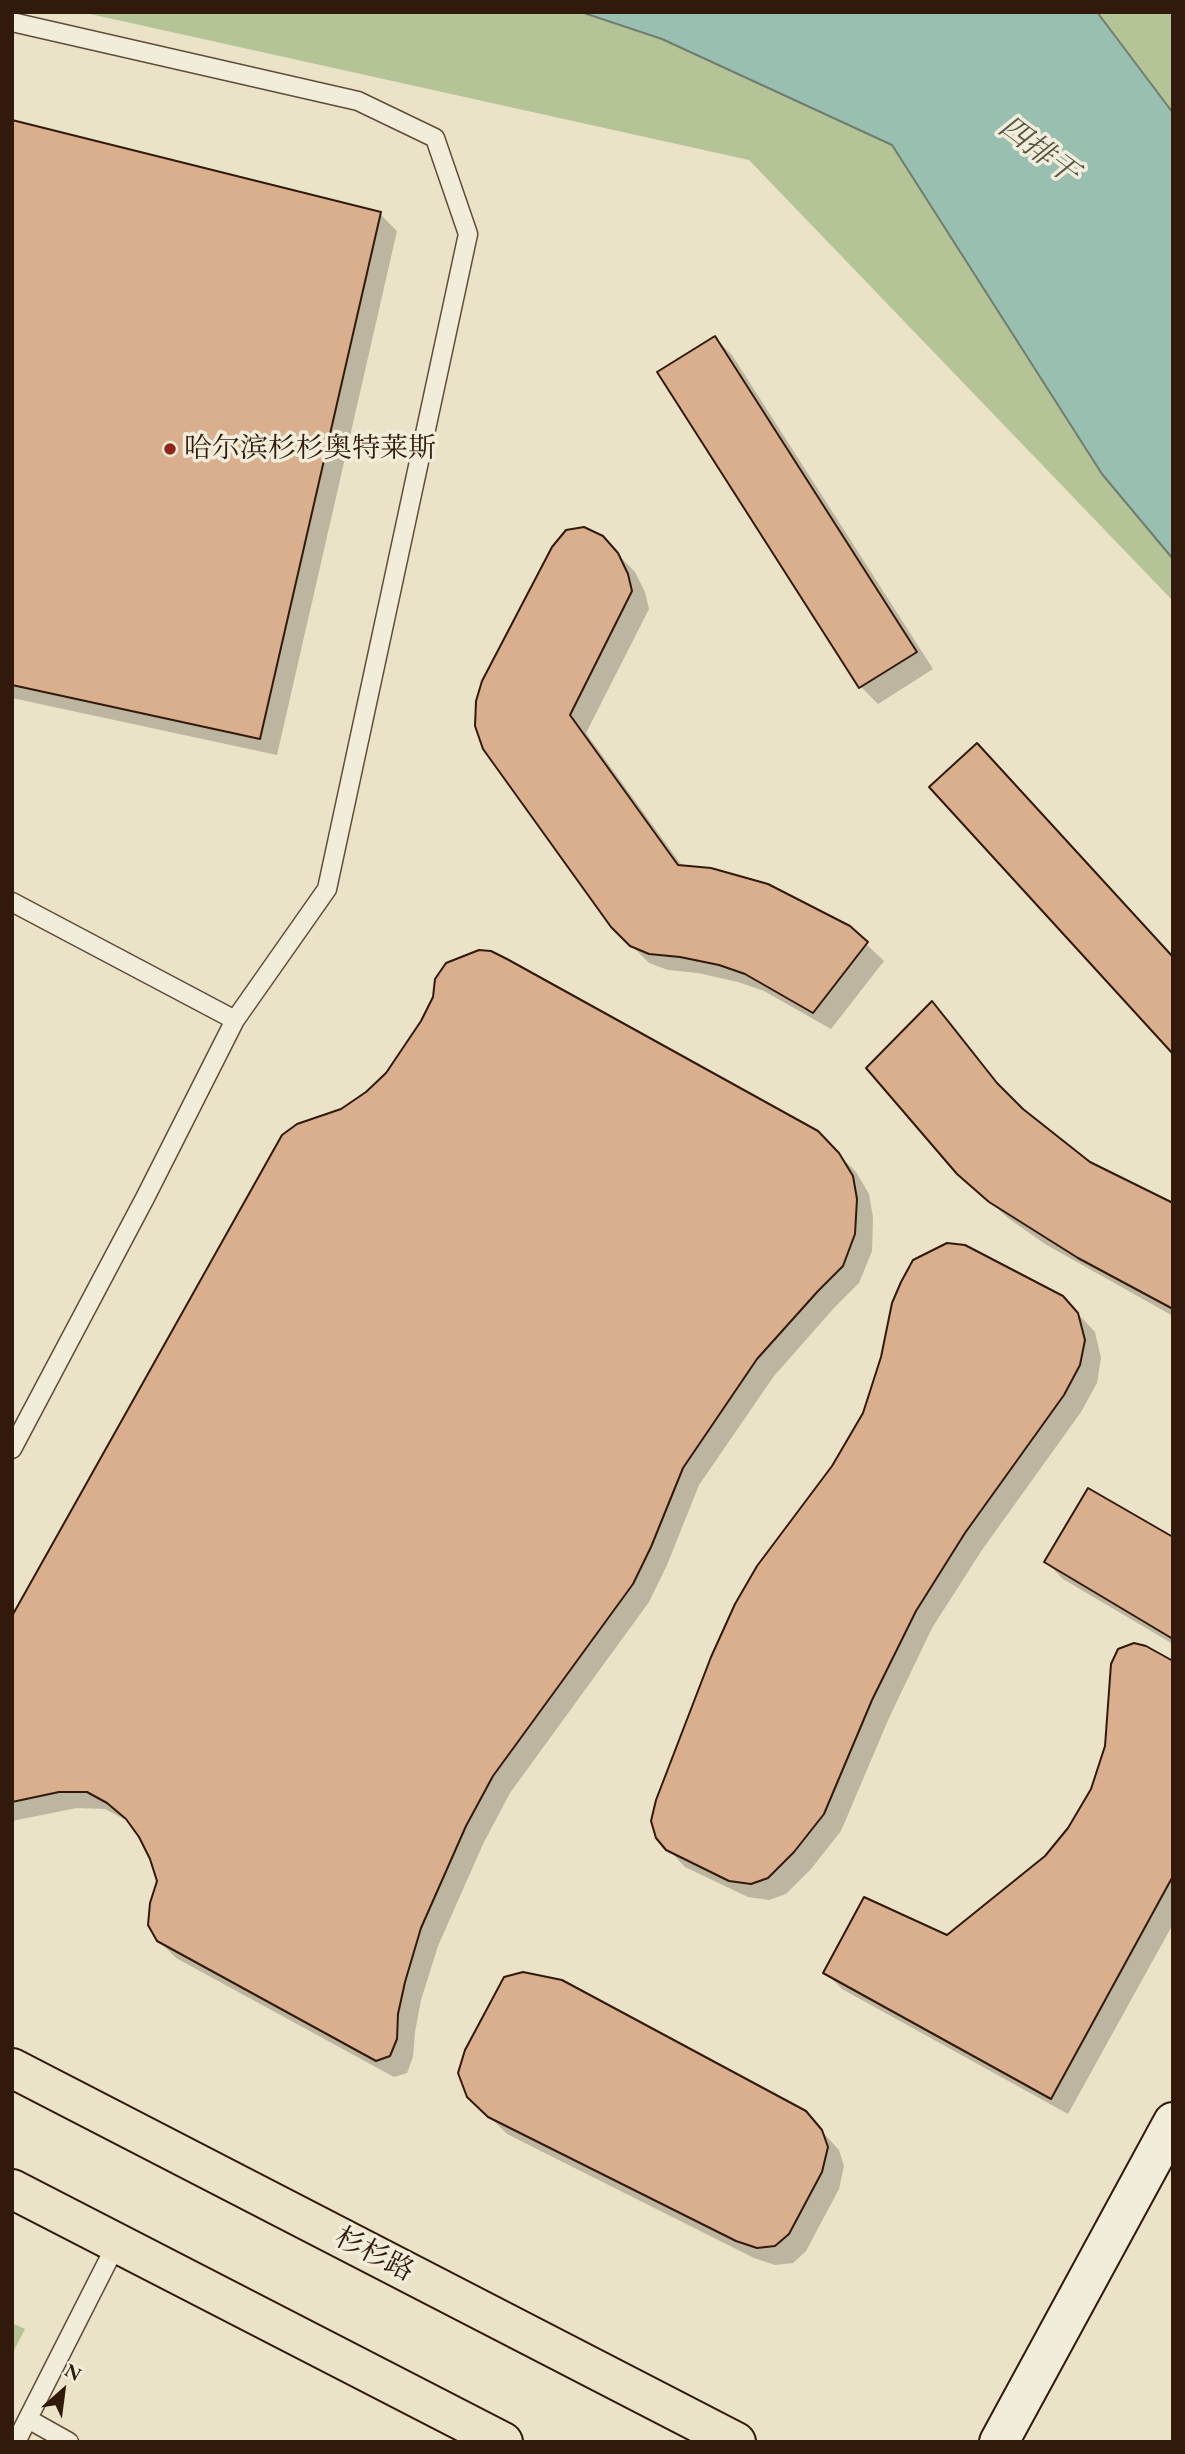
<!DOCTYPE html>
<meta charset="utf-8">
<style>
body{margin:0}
#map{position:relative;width:1185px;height:2454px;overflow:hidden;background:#ebe3c7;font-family:"EB Garamond",serif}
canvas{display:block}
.frame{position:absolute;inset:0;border:14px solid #311a0b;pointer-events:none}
.north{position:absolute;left:28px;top:2356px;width:70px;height:70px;-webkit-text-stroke:5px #f2eddb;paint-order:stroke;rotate:28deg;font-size:19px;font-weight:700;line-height:28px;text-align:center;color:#311a0b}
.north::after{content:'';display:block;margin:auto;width:24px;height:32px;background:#311a0b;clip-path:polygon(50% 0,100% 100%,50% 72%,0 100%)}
</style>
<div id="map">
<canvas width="1185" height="2454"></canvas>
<div class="frame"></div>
<div class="north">N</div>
</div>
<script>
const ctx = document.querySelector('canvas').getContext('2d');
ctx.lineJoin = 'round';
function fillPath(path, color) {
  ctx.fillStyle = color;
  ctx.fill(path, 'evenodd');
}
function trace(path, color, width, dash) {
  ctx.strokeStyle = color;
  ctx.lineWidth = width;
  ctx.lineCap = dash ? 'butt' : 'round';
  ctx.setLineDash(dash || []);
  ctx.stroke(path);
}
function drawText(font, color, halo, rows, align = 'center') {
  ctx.font = font + ' "EB Garamond","Noto Serif SC",serif';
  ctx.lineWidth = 7;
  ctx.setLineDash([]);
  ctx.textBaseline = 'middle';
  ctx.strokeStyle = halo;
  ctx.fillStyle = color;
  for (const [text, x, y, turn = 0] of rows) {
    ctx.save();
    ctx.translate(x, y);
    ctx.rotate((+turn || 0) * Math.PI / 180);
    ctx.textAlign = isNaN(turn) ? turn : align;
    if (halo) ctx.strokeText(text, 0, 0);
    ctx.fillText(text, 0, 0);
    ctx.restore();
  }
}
const green = new Path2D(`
 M81,12H1173V601L749,160Z
 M12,2323L25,2329L12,2354Z`);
const water = new Path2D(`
 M581,12H1097L1173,113V559L1102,474L892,145L662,39Z`);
const shadow = new Path2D(`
 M12,122L380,214L397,231L277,755L12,698Z
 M715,338L732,355L933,669L878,704L861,687L660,373Z
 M602,538L635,572L645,592L649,609L586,733L683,867L849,928L884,961L831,1029L764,991L738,982L698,973L668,970L649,963L612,926L484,748Z
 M932,1003L949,1020L1013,1102L1089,1163L1173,1206V1316L1045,1244L1008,1218L958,1173Z
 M817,1132L856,1172L869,1194L873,1217L872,1251L859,1283L834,1308L774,1376L699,1485L667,1565L649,1602L510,1793L483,1844L438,1946L421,2000L415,2032L413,2057L407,2073L394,2077L176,1958L158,1940L159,1881L141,1837L126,1820L105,1809L77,1808L12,1821V1620Z
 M1062,1297L1095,1332L1101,1358L1097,1383L1081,1412L982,1550L932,1628L889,1718L841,1831L811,1869L786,1894L769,1900L748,1897L685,1867L668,1849Z
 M1173,1539V1644L1063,1579L1046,1562Z
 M1173,1663V1924L1068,2114L842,1989L825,1972L947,1937L1046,1857L1069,1829Z
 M469,2096L805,2113L839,2150L844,2166L839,2189L806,2251L793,2263L775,2265L754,2258L507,2134Z`);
const building = new Path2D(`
 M12,120L381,212L260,739L12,685Z
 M715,336L917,652L859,688L657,372Z
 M584,527L603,536L618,553L628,574L632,591L570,715L678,865L711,868L768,884L850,926L868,942L813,1013L745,974L719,965L680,957L649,954L630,946L611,927L483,749L475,726L476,701L482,681L552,547L566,530Z
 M977,743L1173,957V1054L929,787Z
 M479,950L491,951L507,959L818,1131L839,1153L853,1176L857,1199L855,1234L843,1266L818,1291L757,1359L683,1468L651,1547L633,1584L493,1776L466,1826L421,1928L405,1982L398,2014L397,2039L390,2056L376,2061L157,1941L148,1925L150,1903L157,1881L150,1859L139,1837L126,1819L107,1803L87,1792H59L12,1802V1616L282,1135L297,1124L341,1109L366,1092L386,1073L421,1021L433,997L435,979L446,963Z
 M932,1001L997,1083L1023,1109L1090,1162L1173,1203V1309L1078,1258L989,1202L957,1174L866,1068Z
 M947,1243L965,1245L1063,1296L1078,1313L1085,1340L1080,1365L1064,1395L965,1533L916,1611L872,1700L824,1814L794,1852L768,1878L751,1884L729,1881L666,1850L656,1838L651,1821L656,1800L711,1657L735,1604L757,1566L832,1466L863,1413L881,1357L892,1303L901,1282L913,1260Z
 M1088,1488L1173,1537V1639L1044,1562Z
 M1134,1643L1146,1646L1173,1661V1876L1051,2099L823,1973L864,1897L947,1935L1045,1856L1068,1828L1091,1789L1105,1746L1111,1664L1118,1649Z
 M523,1972L562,1980L806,2111L822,2130L828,2147L822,2172L789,2234L775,2246L757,2248L736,2241L488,2117L467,2097L458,2073L465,2050L504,1977Z`);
const lane = new Path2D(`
 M12,22L358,101L435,138L468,234L327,889L235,1020L145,1198L12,1449
 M12,902L235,1020
 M28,2419L69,2442
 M16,2442L117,2243`);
const secondary = new Path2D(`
 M999,2442L1173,2122`);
const primary = new Path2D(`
 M12,2068L736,2442
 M12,2189L503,2442`);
const markers = [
 [170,449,7,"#8f2418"]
];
const poiNames = [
 ["哈尔滨杉杉奥特莱斯",184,449]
];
const streetNames = [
 ["杉杉路",374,2255,27]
];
const waterNames = [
 ["四排干",1038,151,37]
];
fillPath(green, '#b5c497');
fillPath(water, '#99bfb0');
trace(water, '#6f7d6e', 2);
fillPath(shadow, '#0003');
fillPath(building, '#d9af8d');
trace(building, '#311a0b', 2);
trace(lane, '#604c3a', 21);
trace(secondary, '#311a0b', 42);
trace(primary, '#311a0b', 42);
trace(lane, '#f2eddb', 18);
trace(secondary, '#f2eddb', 38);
trace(primary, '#ebe3c7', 38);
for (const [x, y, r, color] of markers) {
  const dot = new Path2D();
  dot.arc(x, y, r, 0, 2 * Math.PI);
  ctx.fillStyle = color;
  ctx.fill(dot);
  trace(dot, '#f2eddb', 2.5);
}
drawText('28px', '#311a0b', '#f2eddb', poiNames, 'left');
drawText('28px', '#311a0b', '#f2eddb', streetNames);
drawText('italic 30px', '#555445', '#f2eddb', waterNames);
</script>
